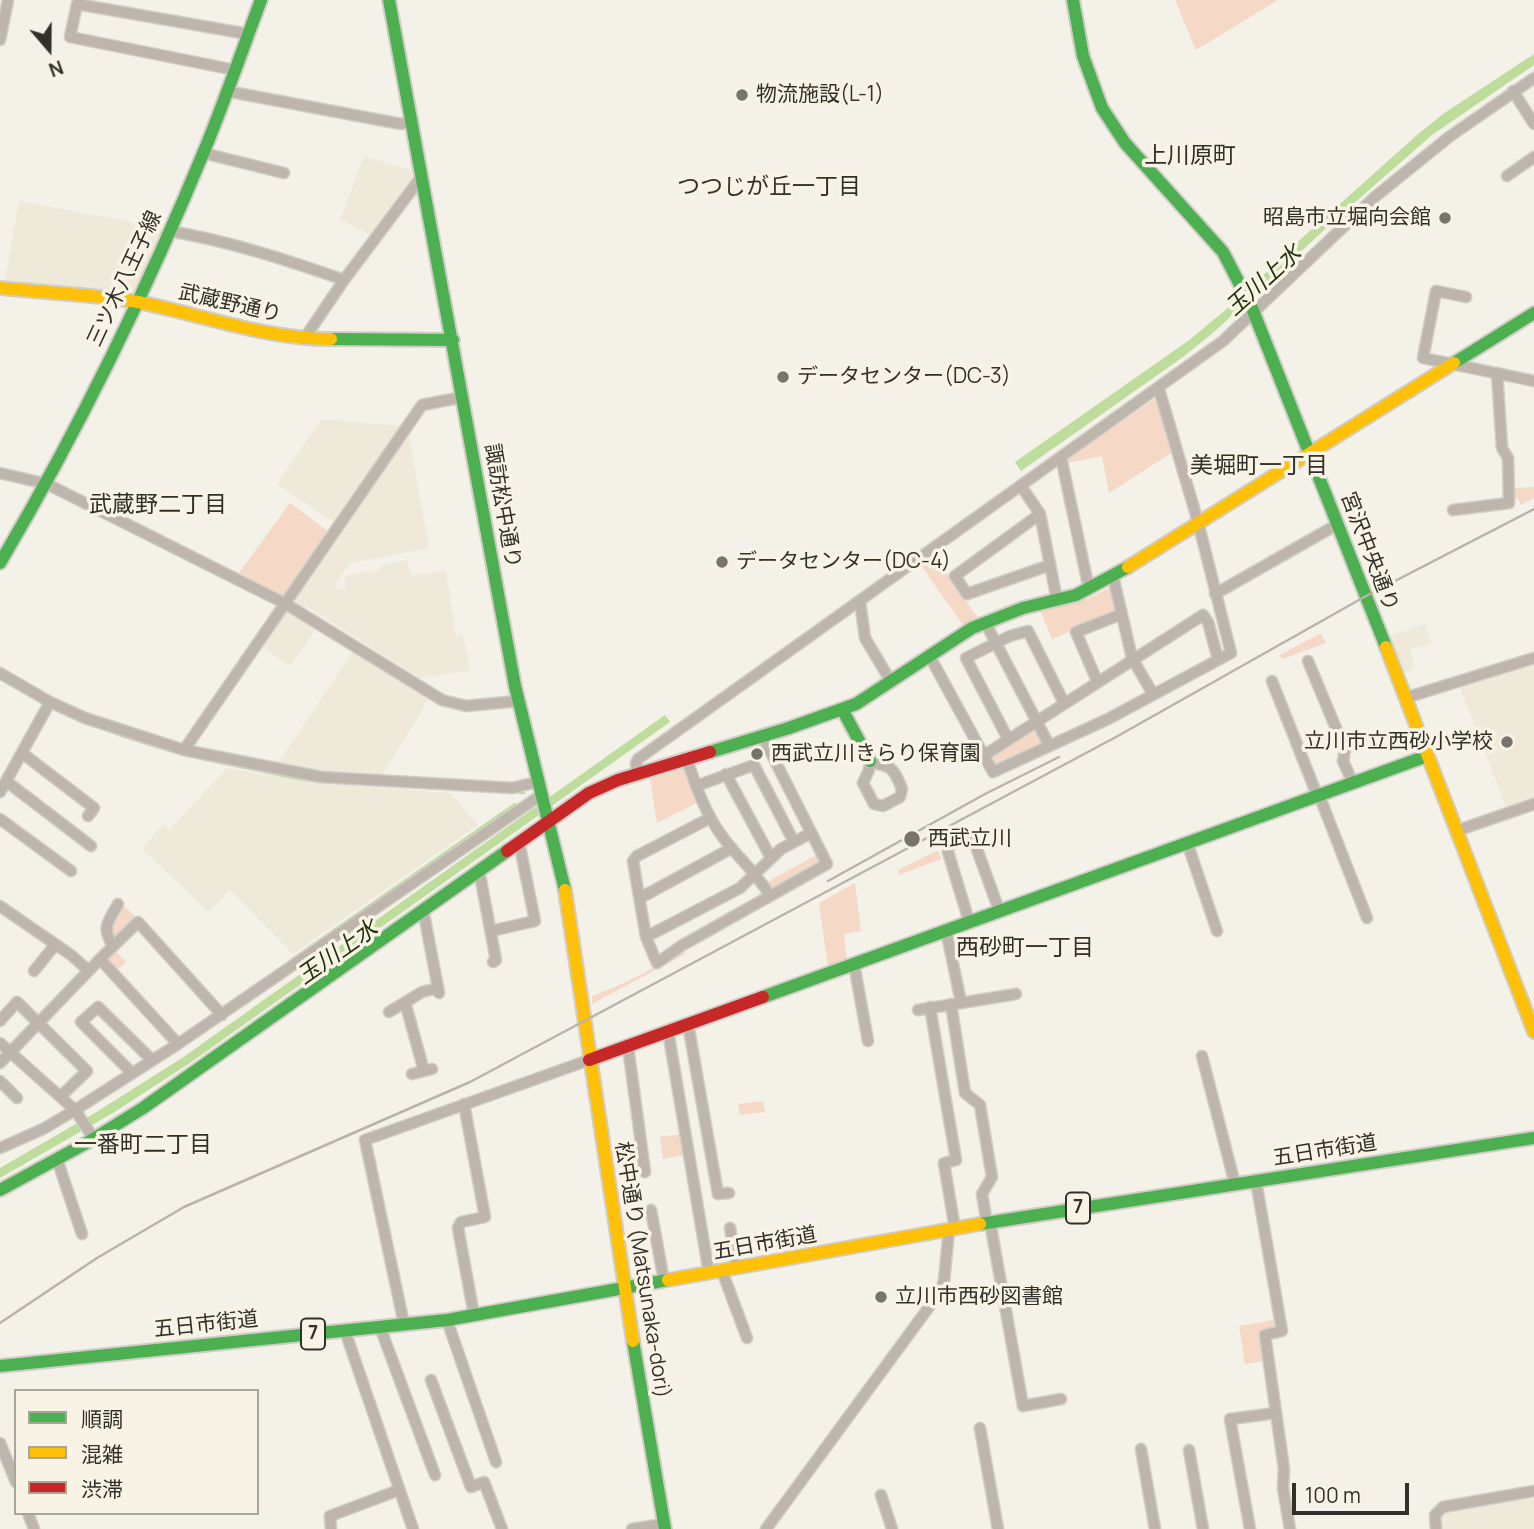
<!DOCTYPE html>
<meta charset="utf-8">
<style>
body{margin:0}
#map{position:relative;width:1534px;height:1529px;overflow:hidden;background:#f4f1e9;font-family:Manrope,"Noto Sans JP",sans-serif}
canvas{display:block}
.legend{position:absolute;left:14px;top:1389px;width:245px;height:126px;box-sizing:border-box;background:#f8f3e5;border:2px solid #a9a59a;margin:0;padding:9px 12px;list-style:none;font-size:21px;color:#32302a}
.legend li{display:flex;align-items:center;gap:14px;height:35px}
.legend b{width:35px;border:2px solid #a9a59a}
.north{position:absolute;left:14px;top:14px;width:70px;height:70px;-webkit-text-stroke:5px #f8f3e5;paint-order:stroke;rotate:160deg;font-size:19px;font-weight:700;line-height:28px;text-align:center;color:#32302a}
.north::after{content:'';display:block;margin:auto;width:24px;height:32px;background:#32302a;clip-path:polygon(50% 0,100% 100%,50% 72%,0 100%)}
.scale{position:absolute;left:1292px;top:1483px;width:117px;height:32px;box-sizing:border-box;border:4px solid #32302a;border-top:0;padding-left:9px;font-size:21px;line-height:24px;white-space:nowrap;color:#32302a;-webkit-text-stroke:5px #f8f3e5;paint-order:stroke}
</style>
<div id="map">
<canvas width="1534" height="1529"></canvas>
<ul class="legend">
<li><b style="height:9px;background:#4caf50"></b>順調</li>
<li><b style="height:9px;background:#ffc107"></b>混雑</li>
<li><b style="height:9px;background:#c62828"></b>渋滞</li>
</ul>
<div class="north">N</div>
<div class="scale">100 m</div>
</div>
<script>
const ctx = document.querySelector('canvas').getContext('2d');
ctx.lineJoin = 'round';
function fillPath(path, color) {
  ctx.fillStyle = color;
  ctx.fill(path, 'evenodd');
}
function trace(path, color, width, dash) {
  ctx.strokeStyle = color;
  ctx.lineWidth = width;
  ctx.lineCap = dash ? 'butt' : 'round';
  ctx.setLineDash(dash || []);
  ctx.stroke(path);
}
function drawText(font, color, halo, rows, align = 'center') {
  ctx.font = font + ' Manrope,"Noto Sans JP",sans-serif';
  ctx.lineWidth = 7;
  ctx.setLineDash([]);
  ctx.textBaseline = 'middle';
  ctx.strokeStyle = halo;
  ctx.fillStyle = color;
  for (const [text, x, y, turn = 0] of rows) {
    ctx.save();
    ctx.translate(x, y);
    ctx.rotate((+turn || 0) * Math.PI / 180);
    ctx.textAlign = isNaN(turn) ? turn : align;
    if (halo) ctx.strokeText(text, 0, 0);
    ctx.fillText(text, 0, 0);
    ctx.restore();
  }
}
const built = new Path2D(`
 M364,156L418,173L371,235L340,219Z
 M19,201L164,228L135,294L5,281Z
 M321,419L402,426L336,524L277,484Z
 M409,435L429,548L351,563L336,582L337,590L346,588L344,576L379,570V566L407,560L411,575L446,571L456,637L463,636L470,671L420,678L307,607L305,596L306,611L296,604L295,598Z
 M288,610L317,628L290,666L260,645L283,612Z
 M1425,624L1431,643L1411,649L1414,668L1403,673L1389,636Z
 M353,651L429,699L381,777L327,774L276,766Z
 M1534,662V799L1507,809L1459,686Z
 M227,768L312,782L450,793L478,825L293,954L230,890L209,912L142,849L163,824L169,830Z
 M1534,1495V1529H1442L1440,1519L1450,1510Z`);
const green = new Path2D(`
 M1175,0H1278L1196,50Z
 M1157,397L1173,452L1109,493L1102,456L1067,463V459Z
 M1534,487V498L1521,505L1518,499L1515,498V488Z
 M290,503L329,532L284,597L239,573Z
 M934,554L977,617L963,625L920,564Z
 M1111,587L1117,611L1052,639L1041,612L1090,598Z
 M1321,633L1326,643L1282,659L1280,655Z
 M1033,728L1042,745L996,767L991,757Z
 M686,768L699,802L657,823L650,779Z
 M936,851L939,852L941,859L899,875L898,870Z
 M818,854L822,862L774,890H771L767,882Z
 M855,883L861,931L844,934L847,960L828,968L819,903Z
 M123,905L135,916L113,939L108,928Z
 M684,948L685,954L592,1004V996C625,984 655,969 684,948Z
 M114,949L126,962L116,971L105,958Z
 M763,1101L765,1112L740,1115L738,1104Z
 M682,1134L685,1155L663,1159L660,1137Z
 M1273,1320L1275,1329L1260,1332L1264,1361L1245,1364L1239,1326Z`);
const water = new Path2D(`
 M1534,54V65L1432,135L1336,219L1214,332L1183,357L1021,471L1015,462L1188,341L1235,302L1303,237L1417,135L1443,114Z
 M665,715L670,722L190,1063L113,1113L0,1178V1168L98,1111L182,1058Z`);
const stream = new Path2D(`
 M0,679C79,726 156,751 246,768C268,772 292,779 315,781
 M513,792L524,793
 M291,960L515,804`);
const street = new Path2D(`
 M0,40L8,0
 M235,70L70,37L77,4L248,34
 M226,91L401,124L411,122
 M1513,91L1534,124
 M203,153L284,173
 M1507,176L1534,157
 M169,231C229,241 287,260 344,280
 M1466,297L1436,291L1423,358L1534,381
 M304,339L344,280L422,176
 M1061,457L1089,589
 M0,473L47,484L286,604L442,700L466,706L518,701
 M1021,486L1040,514L1057,600
 M1453,510L1509,503L1508,458L1502,448L1497,373
 M1040,514L955,576L967,594L1050,565
 M1113,576L1132,658L1153,694
 M1215,594L1338,524
 M860,601L865,638L890,680
 M985,622L1049,745
 M929,655L993,772L1108,719L1231,653L1198,522L1159,389
 M1308,661L1345,750L1343,761L1353,783
 M0,673L50,702L85,718L184,750L321,777L512,788L537,782
 M1097,681L1076,632L1122,614
 M1272,681L1317,795
 M1405,698L1534,658
 M1008,739L966,658L1010,636L1028,631L1064,703
 M184,750L422,405L463,397
 M22,753L94,808L88,816
 M983,756L1203,615L1208,622L1218,659
 M687,760C696,786 705,813 722,836C737,857 757,873 770,896
 M870,761C877,765 882,764 888,767C895,770 899,782 902,789L900,797L883,806L874,804L863,783L869,770Z
 M638,774L636,764L638,759L1223,341L1376,196L1449,137L1534,78
 M726,774L771,858
 M6,781L91,846
 M696,786L754,765L794,842
 M0,792L50,702
 M1319,795L1367,918
 M710,818L637,856L633,861L646,937L657,963L681,946L827,864L762,735
 M0,819L71,871
 M1456,831L1534,804
 M1187,842L1217,931
 M479,870L496,960L493,962
 M640,898L732,848
 M0,906L71,955L88,970
 M423,909L439,993
 M969,921L948,852L949,846L965,837L974,841L999,910
 M946,930L961,1002
 M491,931L535,921L519,842
 M646,937L740,888L781,849L811,833
 M113,946C101,927 108,922 118,904
 M100,959L138,922L222,1015
 M854,964L868,1041
 M34,971L55,945
 M405,1002L424,1071
 M951,1004L965,1093L980,1105L992,1177L982,1194L987,1223
 M930,1007L956,1160L944,1163L955,1229
 M918,1010L1016,994
 M389,1012L422,992L438,988
 M0,1021L17,1002L87,1071L61,1096
 M688,1024L718,1194L729,1193
 M668,1031L709,1273
 M0,1043L75,1110L94,1139
 M628,1047L645,1172
 M1202,1056L1235,1184
 M0,1063L100,959L178,1044
 M132,1073L81,1022L98,1007L152,1060
 M412,1074L432,1069
 M0,1081L17,1098
 M464,1104L485,1217L461,1222L458,1228L474,1315
 M0,1148L43,1129L75,1110L178,1044L541,795
 M57,1159L82,1234
 M1256,1181L1282,1331L1265,1335L1284,1469L1283,1488L1290,1529
 M651,1210L664,1281
 M990,1222L1023,1406L1061,1399
 M730,1228L737,1268
 M722,1271L747,1338
 M447,1320L496,1462
 M404,1324L365,1140L589,1060
 M380,1327L435,1475
 M345,1331L413,1529
 M431,1380L471,1487L484,1482L502,1529
 M980,1428L998,1529
 M0,1443L16,1482
 M1141,1449L1155,1529
 M1189,1450L1203,1529
 M881,1495L892,1529
 M28,1513L34,1529
 M331,1529L330,1516L399,1490
 M632,1529L664,1524
 M766,1529L940,1292L944,1281L949,1230
 M1250,1529L1230,1419L1276,1413
 M1436,1529L1435,1515L1443,1507L1534,1491`);
const fast = new Path2D(`
 M389,0L515,686L565,890
 M1073,0L1083,56L1102,108L1125,143L1223,252L1252,308L1386,647
 M331,339L453,340
 M1454,363L1534,313
 M0,563C79,429 148,288 207,144C226,97 243,48 261,0
 M842,709L870,761
 M710,752L789,728L856,704L972,628L1023,608L1076,595L1128,567
 M763,997L1427,756
 M0,1190L90,1141L143,1108L507,851
 M980,1224L1534,1138
 M633,1341L665,1529
 M0,1366L447,1320L668,1280`);
const slow = new Path2D(`
 M0,288C45,293 93,294 138,302C203,315 265,339 331,339
 M1128,567L1454,363
 M1386,647L1534,1032
 M565,890L633,1341
 M668,1280L980,1224`);
const jam = new Path2D(`
 M507,851L589,793L618,780L710,752
 M589,1060L763,997`);
const rail = new Path2D(`
 M828,881L985,794L1059,757
 M0,1323L97,1258L184,1207L470,1082L1116,737L1366,596L1534,509`);
const markers = [
 [742,95,7,"#76746d"],
 [1445,218,7,"#76746d"],
 [783,377,7,"#76746d"],
 [722,562,7,"#76746d"],
 [1507,742,7,"#76746d"],
 [757,754,7,"#76746d"],
 [912,839,9,"#76746d"],
 [881,1297,7,"#76746d"]
];
const shields = [
 [1078,1208,24],
 [313,1334,24]
];
const shieldNames = [
 ["7",1078,1208],
 ["7",313,1334]
];
const poiNames = [
 ["物流施設(L-1)",756,95],
 ["昭島市立堀向会館",1431,218,"right"],
 ["データセンター(DC-3)",797,377],
 ["データセンター(DC-4)",736,562],
 ["立川市立西砂小学校",1493,742,"right"],
 ["西武立川きらり保育園",771,754],
 ["西武立川",928,839],
 ["立川市西砂図書館",895,1297]
];
const streetNames = [
 ["三ツ木八王子線",125,279,-65],
 ["武蔵野通り",230,304,13],
 ["諏訪松中通り",502,506,80],
 ["宮沢中央通り",1369,552,69],
 ["五日市街道",1325,1151,-9],
 ["五日市街道",765,1244,-10],
 ["松中通り (Matsunaka-dori)",642,1270,81],
 ["五日市街道",206,1325,-6]
];
const neighbourhoodNames = [
 ["上川原町",1190,157],
 ["つつじが丘一丁目",769,188],
 ["美堀町一丁目",1259,467],
 ["武蔵野二丁目",158,506],
 ["西砂町一丁目",1025,949],
 ["一番町二丁目",143,1146]
];
const waterNames = [
 ["玉川上水",1264,281,-42],
 ["玉川上水",338,953,-35]
];
fillPath(built, '#eee9d9');
fillPath(green, '#f5d8c5');
fillPath(water, '#bedd9d');
trace(stream, '#bedd9d', 2.5);
trace(street, '#d0cdc7', 13);
trace(fast, '#d0cdc7', 16);
trace(slow, '#d0cdc7', 16);
trace(jam, '#d0cdc7', 16);
trace(street, '#beb6ac', 10);
trace(fast, '#4caf50', 12);
trace(slow, '#ffc107', 12);
trace(jam, '#c62828', 12);
trace(rail, '#b8b3ab', 2.5);
for (const [x, y, r, color] of markers) {
  const dot = new Path2D();
  dot.arc(x, y, r, 0, 2 * Math.PI);
  ctx.fillStyle = color;
  ctx.fill(dot);
  trace(dot, '#f8f3e5', 2.5);
}
for (const [x, y, w] of shields) {
  const box = new Path2D();
  box.roundRect(x - w / 2, y - 15.5, w, 31, 5);
  ctx.fillStyle = '#f8f3e5';
  ctx.fill(box);
  trace(box, '#32302a', 2);
}
drawText('bold 19px', '#32302a', null, shieldNames);
drawText('21px', '#32302a', '#f8f3e5', poiNames, 'left');
drawText('21px', '#32302a', '#f8f3e5', streetNames);
drawText('23px', '#32302a', '#f8f3e5', neighbourhoodNames);
drawText('italic 23px', '#1f310d', '#f8f3e5', waterNames);
</script>
